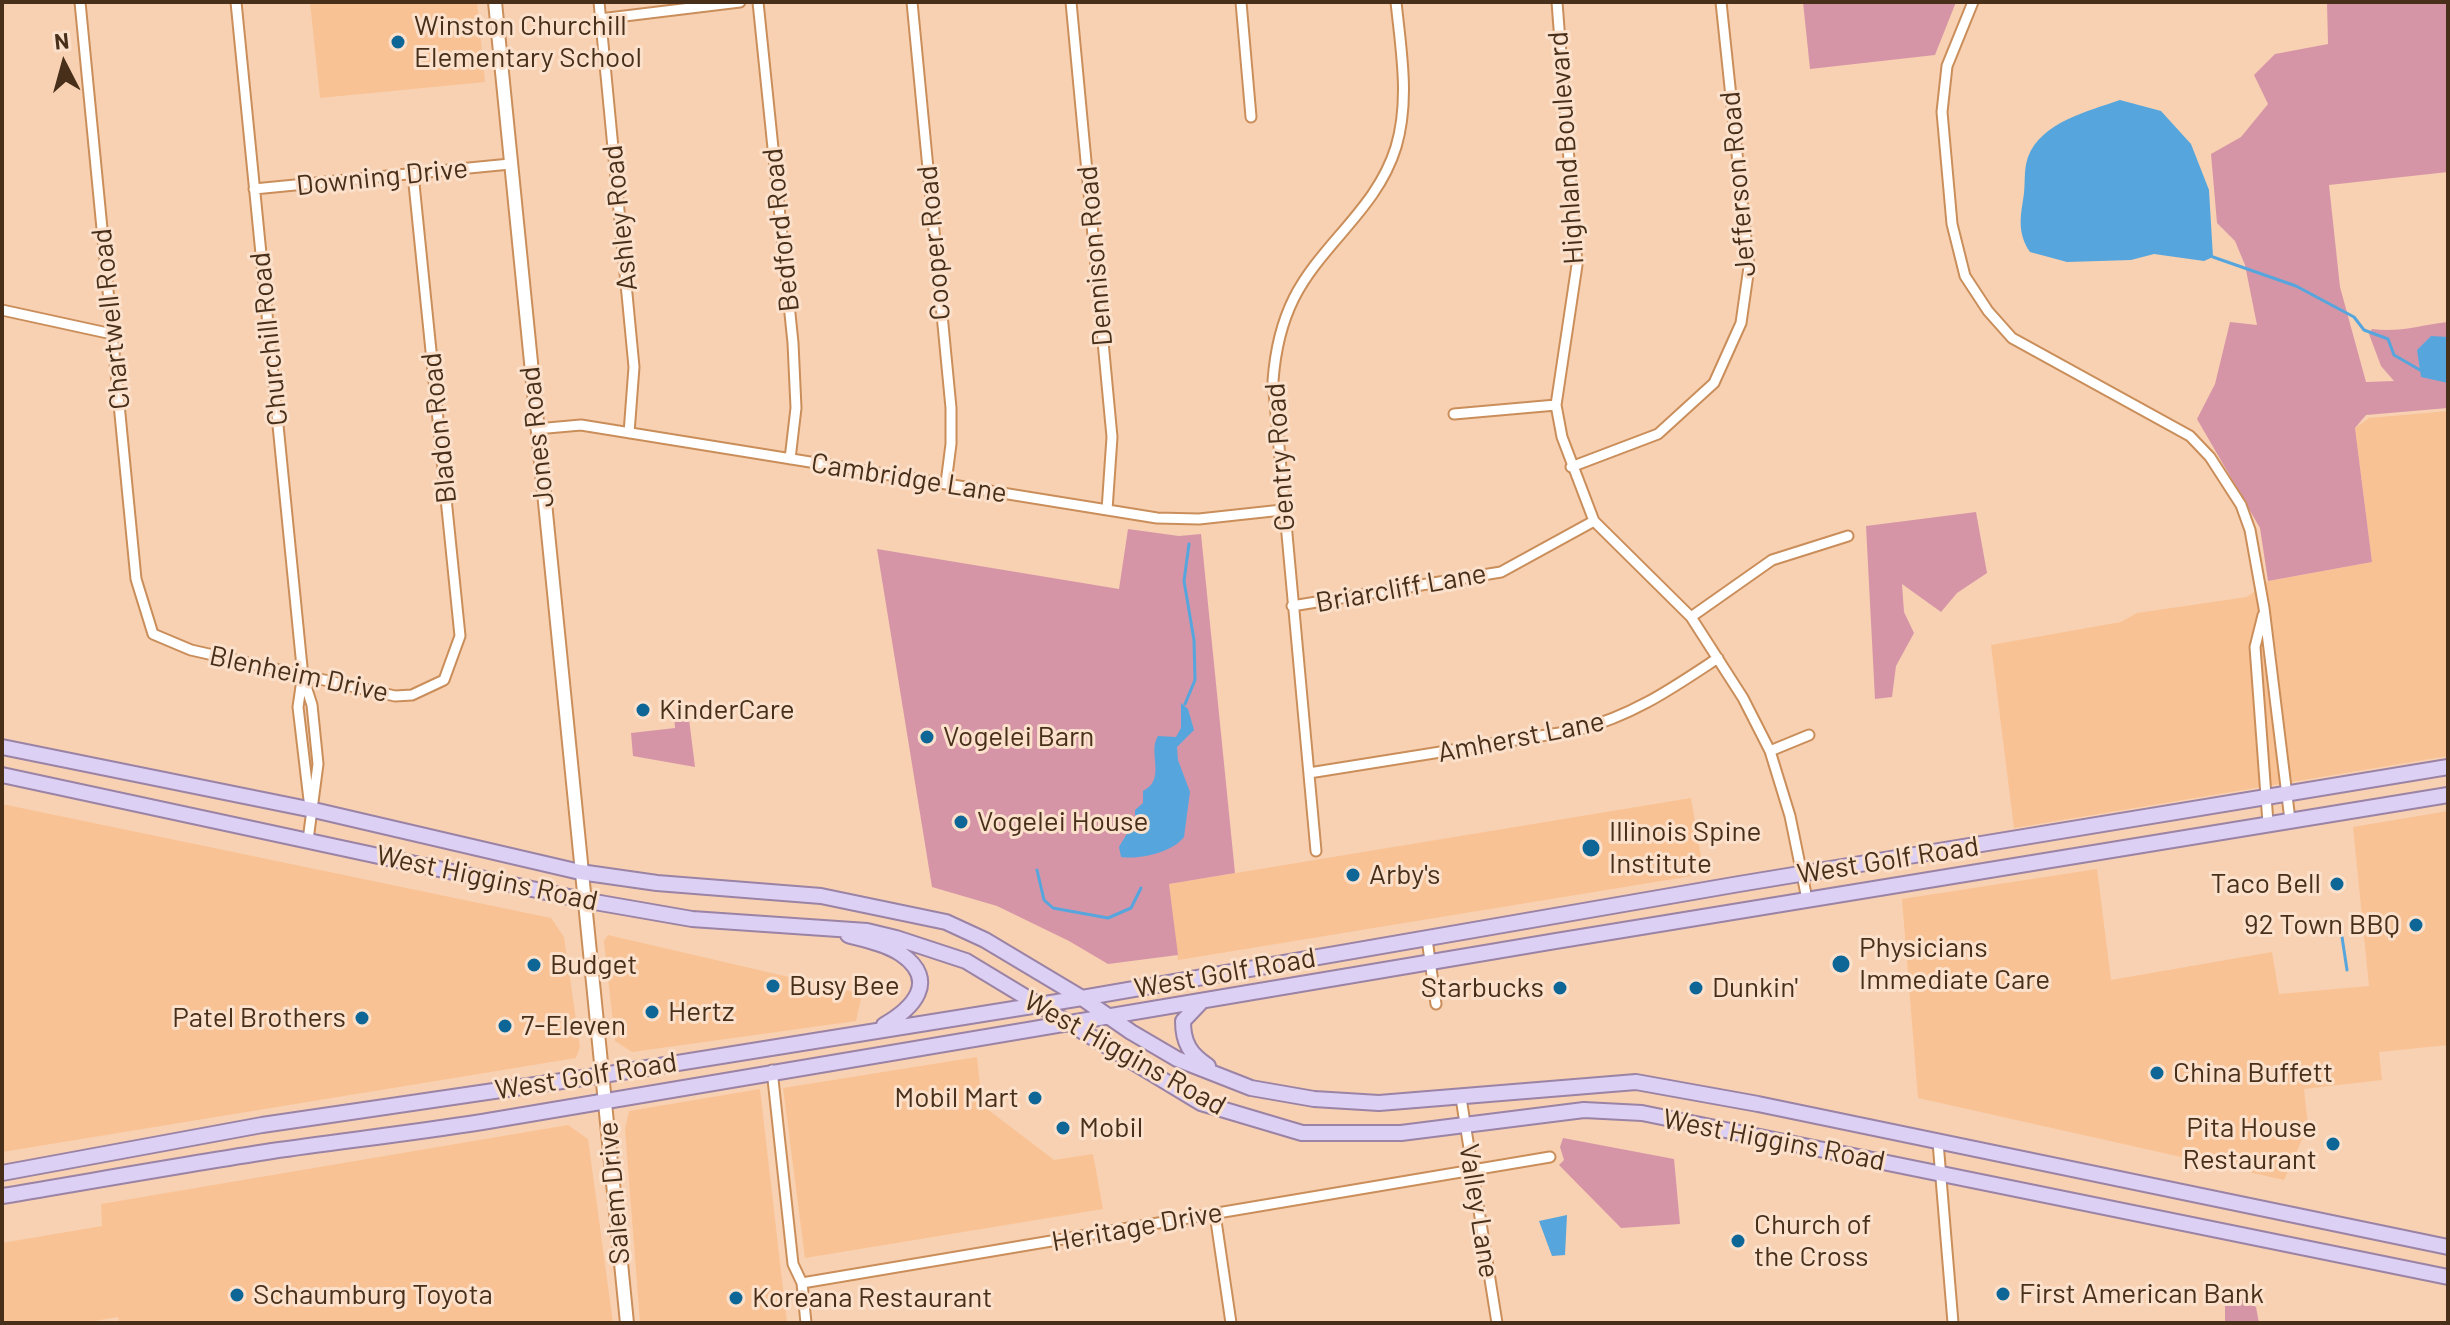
<!DOCTYPE html>
<style>
body{margin:0}
#map{position:relative;width:2450px;height:1325px;overflow:hidden;background:#f8d1b2;font-family:Barlow,sans-serif}
canvas{display:block}
.frame{position:absolute;inset:0;border:4px solid #482f1a;pointer-events:none}
.north{position:absolute;left:24px;top:24px;width:80px;height:80px;-webkit-text-stroke:6px #fbe1cc;paint-order:stroke;rotate:354deg;font-size:22px;font-weight:700;line-height:32px;text-align:center;color:#482f1a}
.north::after{content:'';display:block;margin:auto;width:28px;height:36px;background:#482f1a;clip-path:polygon(50% 0,100% 100%,50% 72%,0 100%)}
</style>
<div id="map">
<canvas width="2450" height="1325"></canvas>
<div class="frame"></div>
<div class="north">N</div>
</div>
<script>
const ctx = document.querySelector('canvas').getContext('2d');
ctx.lineJoin = 'round';
function fillPath(path, color) {
  ctx.fillStyle = color;
  ctx.fill(path, 'evenodd');
}
function trace(path, color, width, dash) {
  ctx.strokeStyle = color;
  ctx.lineWidth = width;
  ctx.lineCap = dash ? 'butt' : 'round';
  ctx.setLineDash(dash || []);
  ctx.stroke(path);
}
function drawText(font, color, halo, rows, align = 'center') {
  ctx.font = font + ' Barlow,sans-serif';
  ctx.lineWidth = 6;
  ctx.setLineDash([]);
  ctx.textBaseline = 'middle';
  ctx.strokeStyle = halo;
  ctx.fillStyle = color;
  for (const [text, x, y, turn = 0] of rows) {
    ctx.save();
    ctx.translate(x, y);
    ctx.rotate((+turn || 0) * Math.PI / 180);
    ctx.textAlign = isNaN(turn) ? turn : align;
    if (halo) ctx.strokeText(text, 0, 0);
    ctx.fillText(text, 0, 0);
    ctx.restore();
  }
}
const built = new Path2D(`
 M310,2H477L485,82L320,98Z
 M2448,411V756L2014,828L1991,645L2121,622L2137,613L2247,597L2268,581L2372,562L2355,428L2369,418Z
 M1691,798L1704,874L1178,960L1169,884Z
 M2,804L551,918L564,937L580,1047L576,1058L2,1152Z
 M2448,811V1045L2379,1052L2382,1080L2304,1089L2308,1126L2284,1180L1918,1098L1902,899L2097,869L2111,980L2272,952L2279,994L2369,986L2353,827Z
 M608,935L862,994L856,1021L632,1052L615,1041L604,941Z
 M977,1057L982,1105L1054,1160L1093,1154L1103,1209L805,1258L783,1088Z
 M760,1089L787,1323H640L625,1129L629,1111Z
 M568,1125L588,1139L613,1323H120L118,1317L83,1323H2V1243L102,1226L101,1204Z`);
const green = new Path2D(`
 M1803,2H1956L1935,55L1810,69Z
 M2327,2H2448V172L2329,185L2340,287L2366,382L2394,381L2381,366L2369,334L2372,329C2398,333 2421,325 2448,322V408L2366,415L2355,428L2372,562L2268,581L2260,528L2197,419L2215,384L2230,322L2257,325L2245,265L2235,241L2217,223L2211,154L2241,137L2268,104L2254,75L2275,54L2328,44Z
 M1976,512L1987,573L1957,593L1941,612L1902,584L1904,612L1914,633L1896,666L1892,697L1875,699L1866,526Z
 M1128,529L1179,536L1201,534L1235,873L1169,884L1178,955L1108,964L1069,941L997,906L932,887L877,549L1119,589Z
 M688,711L695,767L633,756L631,733L675,728L674,713Z
 M1563,1138L1674,1159L1680,1224L1621,1228L1559,1165L1564,1160L1560,1147Z
 M2231,1293L2256,1307L2259,1323H2225V1304Z`);
const water = new Path2D(`
 M2120,100L2161,111L2191,144L2209,190L2213,257L2204,261L2154,254L2131,260L2067,262L2030,252C2018,234 2020,219 2023,200C2026,185 2023,171 2028,157C2041,122 2089,111 2120,100Z
 M2431,336L2448,337V383L2421,377L2417,350Z
 M1181,703L1188,709L1194,730L1177,747L1178,760L1190,792L1184,837C1173,852 1139,860 1121,857L1119,847L1135,820V810L1143,803V791C1167,779 1147,753 1158,736L1176,737L1181,728Z
 M1567,1215L1565,1255L1552,1256L1539,1221Z`);
const stream = new Path2D(`
 M2213,257L2296,286L2354,317L2364,330L2388,339L2394,355L2420,370
 M1185,704L1195,680L1194,640L1184,581L1189,544
 M1037,870L1044,900L1053,908L1108,918L1131,908L1141,888
 M2342,937L2347,970`);
const minor = new Path2D(`
 M80,2L136,579L153,634L191,650L395,696L412,695L444,680L460,636L413,174
 M236,2L303,677L312,705L318,764L308,840
 M599,2L634,367L629,433
 M758,2L793,343L796,408L790,459
 M912,2L951,408V444L946,483
 M1071,2L1112,437L1107,510
 M1241,2L1251,117
 M1557,2L1577,265L1556,405L1562,437L1594,521L1691,617L1743,698L1770,751L1790,816L1807,899
 M1973,2L1947,66L1942,112L1952,224L1965,276L1988,311L2012,338L2190,436L2210,457L2241,505L2250,530L2264,608L2290,820
 M600,19L740,2
 M254,189L510,164
 M2,310L112,334
 M1454,414L1556,405
 M536,429L581,425L1157,518L1199,519L1282,510
 M1571,467L1658,434L1714,383L1741,323L1749,267L1721,2
 M1292,606L1501,572L1594,521
 M2263,615L2255,647L2268,823
 M1691,617L1772,560L1848,536
 M302,680L298,707L309,800
 M1770,751L1809,735
 M1309,773L1578,730C1634,715 1671,689 1718,658
 M1316,851L1273,381C1275,353 1281,324 1294,298C1322,243 1377,209 1396,147C1410,100 1401,50 1396,2
 M1427,939L1436,1004
 M772,1070L793,1264L802,1283L806,1323
 M1461,1098L1497,1323
 M1938,1142L1953,1323
 M1215,1214L1231,1323
 M802,1283L1550,1157`);
const tertiary = new Path2D(`
 M495,2L627,1323`);
const primary = new Path2D(`
 M2,747L318,811L580,872L657,883L821,896L946,922L985,940L1082,998L1131,1032L1177,1059L1251,1088L1314,1099L1379,1103L1636,1082L1758,1104L2448,1247
 M2,775L583,900L692,919L867,931L896,938L966,961L1201,1103L1302,1133H1401L1584,1110L1642,1113L2448,1277
 M848,935C865,940 887,944 901,954C940,981 912,1009 884,1025
 M1202,1001L1183,1021C1183,1043 1190,1054 1208,1066
 M2,1173L262,1125L603,1075L1082,998L1739,884L2448,767
 M2,1196C92,1181 182,1165 272,1151C342,1141 412,1133 482,1122C1137,1011 1792,900 2448,795`);
const markers = [
 [398,42,8,"#0d6696"],
 [643,710,8,"#0d6696"],
 [927,737,8,"#0d6696"],
 [961,822,8,"#0d6696"],
 [1591,848,10,"#0d6696"],
 [1353,875,8,"#0d6696"],
 [2337,884,8,"#0d6696"],
 [2416,925,8,"#0d6696"],
 [1841,964,10,"#0d6696"],
 [534,965,8,"#0d6696"],
 [773,986,8,"#0d6696"],
 [1560,988,8,"#0d6696"],
 [1696,988,8,"#0d6696"],
 [652,1012,8,"#0d6696"],
 [362,1018,8,"#0d6696"],
 [505,1026,8,"#0d6696"],
 [2157,1073,8,"#0d6696"],
 [1035,1098,8,"#0d6696"],
 [1063,1128,8,"#0d6696"],
 [2333,1144,8,"#0d6696"],
 [1738,1241,8,"#0d6696"],
 [2003,1294,8,"#0d6696"],
 [237,1295,8,"#0d6696"],
 [736,1298,8,"#0d6696"]
];
const poiNames = [
 ["Winston Churchill",414,26],
 ["Elementary School",414,58],
 ["KinderCare",659,710],
 ["Vogelei Barn",943,737],
 ["Vogelei House",977,822],
 ["Illinois Spine",1609,832],
 ["Institute",1609,864],
 ["Arby's",1369,875],
 ["Taco Bell",2321,884,"right"],
 ["92 Town BBQ",2400,925,"right"],
 ["Physicians",1859,948],
 ["Immediate Care",1859,980],
 ["Budget",550,965],
 ["Busy Bee",789,986],
 ["Starbucks",1544,988,"right"],
 ["Dunkin'",1712,988],
 ["Hertz",668,1012],
 ["Patel Brothers",346,1018,"right"],
 ["7-Eleven",521,1026],
 ["China Buffett",2173,1073],
 ["Mobil Mart",1019,1098,"right"],
 ["Mobil",1079,1128],
 ["Pita House",2317,1128,"right"],
 ["Restaurant",2317,1160,"right"],
 ["Church of",1754,1225],
 ["the Cross",1754,1257],
 ["First American Bank",2019,1294],
 ["Schaumburg Toyota",253,1295],
 ["Koreana Restaurant",752,1298]
];
const streetNames = [
 ["Highland Boulevard",1566,148,-94],
 ["Downing Drive",382,177,-6],
 ["Jefferson Road",1738,184,-95],
 ["Ashley Road",620,218,-96],
 ["Bedford Road",781,230,-96],
 ["Cooper Road",934,243,-95],
 ["Dennison Road",1095,256,-95],
 ["Chartwell Road",111,319,-96],
 ["Churchill Road",269,339,-96],
 ["Bladon Road",439,428,-96],
 ["Jones Road",537,437,-96],
 ["Gentry Road",1280,457,-94],
 ["Cambridge Lane",909,478,9],
 ["Briarcliff Lane",1401,588,-10],
 ["Blenheim Drive",299,674,12],
 ["Amherst Lane",1521,737,-11],
 ["West Golf Road",1888,860,-9],
 ["West Higgins Road",487,878,12],
 ["West Golf Road",1225,973,-10],
 ["West Higgins Road",1125,1053,29],
 ["West Golf Road",586,1076,-9],
 ["West Higgins Road",1774,1140,11],
 ["Salem Drive",614,1193,-95],
 ["Valley Lane",1479,1211,81],
 ["Heritage Drive",1137,1227,-10]
];
fillPath(built, '#f9c294');
fillPath(green, '#d595a7');
fillPath(water, '#56a6dd');
trace(stream, '#56a6dd', 3);
trace(minor, '#ca8e5b', 13);
trace(tertiary, '#ca8e5b', 16);
trace(primary, '#9a83a4', 18);
trace(minor, '#fff', 9);
trace(tertiary, '#fff', 12);
trace(primary, '#ddd0f5', 14);
for (const [x, y, r, color] of markers) {
  const dot = new Path2D();
  dot.arc(x, y, r, 0, 2 * Math.PI);
  ctx.fillStyle = color;
  ctx.fill(dot);
  trace(dot, '#fbe1cc', 3);
}
drawText('28px', '#482f1a', '#fbe1cc', poiNames, 'left');
drawText('28px', '#482f1a', '#fbe1cc', streetNames);
</script>
